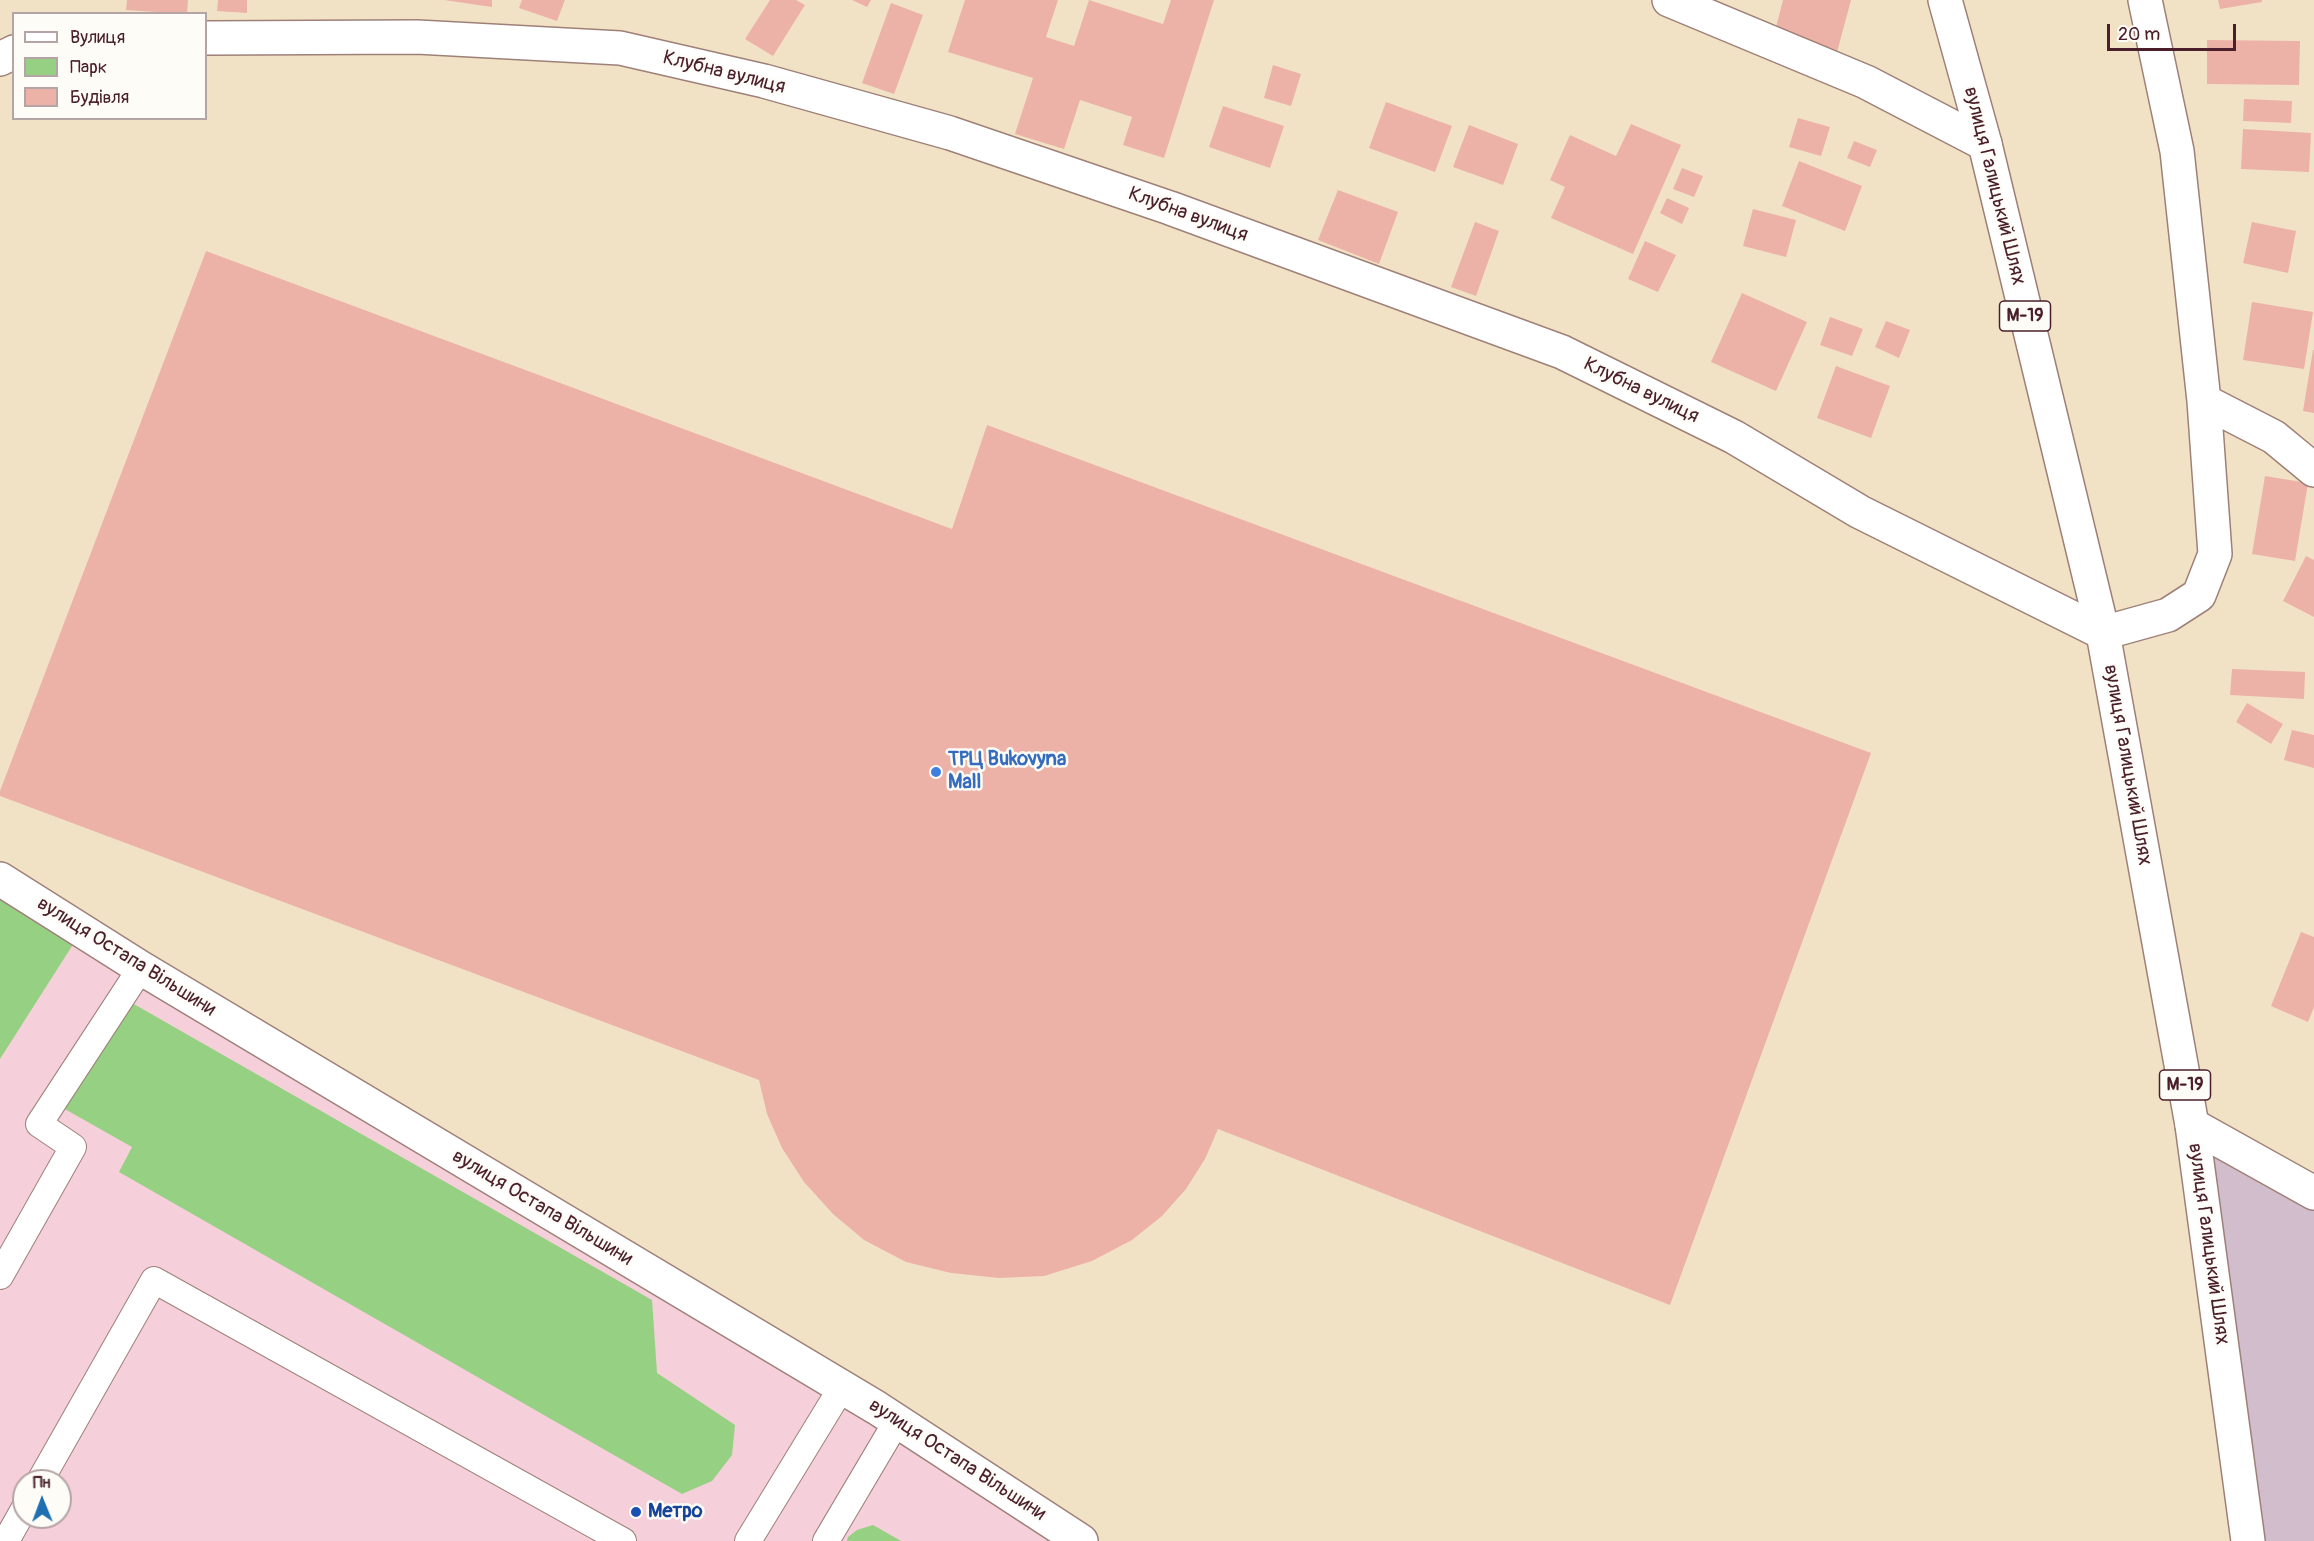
<!DOCTYPE html>
<meta charset="utf-8">
<style>
body{margin:0}
#map{position:relative;width:2314px;height:1541px;overflow:hidden;background:#f2e2c5;font-family:Pangolin,sans-serif}
canvas{display:block}
.legend{position:absolute;left:12px;top:12px;width:195px;height:108px;box-sizing:border-box;background:#fdfcf7;border:2px solid #b5a4a5;margin:0;padding:8px 10px;list-style:none;font-size:18px;color:#4a1f2b}
.legend li{display:flex;align-items:center;gap:12px;height:30px}
.legend b{width:30px;border:2px solid #b5a4a5}
.north{position:absolute;left:12px;top:1469px;width:60px;height:60px;box-sizing:border-box;background:#fdfcf7;border:2px solid #b5a4a5;border-radius:50%;rotate:359deg;font-size:16px;font-weight:700;line-height:24px;text-align:center;color:#4a1f2b}
.north::after{content:'';display:block;margin:auto;width:21px;height:27px;background:#1f6fb2;clip-path:polygon(50% 0,100% 100%,50% 72%,0 100%)}
.scale{position:absolute;left:2107px;top:24px;width:129px;height:27px;box-sizing:border-box;border:3px solid #4a1f2b;border-top:0;padding-left:8px;font-size:18px;line-height:21px;white-space:nowrap;color:#4a1f2b;-webkit-text-stroke:4px #fdfcf7;paint-order:stroke}
</style>
<div id="map">
<canvas width="2314" height="1541"></canvas>
<ul class="legend">
<li><b style="height:8px;background:#fff"></b>Вулиця</li>
<li><b style="height:16px;background:#96d083"></b>Парк</li>
<li><b style="height:16px;background:#ecb2a7"></b>Будівля</li>
</ul>
<div class="north">Пн</div>
<div class="scale">20 m</div>
</div>
<script>
const ctx = document.querySelector('canvas').getContext('2d');
ctx.lineJoin = 'round';
function fillPath(path, color) {
  ctx.fillStyle = color;
  ctx.fill(path, 'evenodd');
}
function trace(path, color, width, dash) {
  ctx.strokeStyle = color;
  ctx.lineWidth = width;
  ctx.lineCap = dash ? 'butt' : 'round';
  ctx.setLineDash(dash || []);
  ctx.stroke(path);
}
function drawText(font, color, halo, rows, align = 'center') {
  ctx.font = font + ' Pangolin,sans-serif';
  ctx.lineWidth = 5;
  ctx.setLineDash([]);
  ctx.textBaseline = 'middle';
  ctx.strokeStyle = halo;
  ctx.fillStyle = color;
  for (const [text, x, y, turn = 0] of rows) {
    ctx.save();
    ctx.translate(x, y);
    ctx.rotate((+turn || 0) * Math.PI / 180);
    ctx.textAlign = isNaN(turn) ? turn : align;
    if (halo) ctx.strokeText(text, 0, 0);
    ctx.fillText(text, 0, 0);
    ctx.restore();
  }
}
const built = new Path2D(`
 M74,943L1070,1541H0V1059ZM24,1481H60V1517H24Z`);
const industrial = new Path2D(`
 M2176,1108L2314,1185V1541H2238Z`);
const green = new Path2D(`
 M0,899L74,943L0,1059Z
 M132,1003L652,1300L657,1373L735,1425L732,1455L712,1481L682,1494L119,1172L132,1147L63,1108Z
 M873,1525L901,1541H847L848,1537L857,1530Z`);
const building = new Path2D(`
 M127,0H188L187,14L126,10Z
 M218,0H247V13L217,11Z
 M444,0H492V7Z
 M522,0H565L557,21L519,8Z
 M770,0H796L805,5L773,56L745,39Z
 M852,0H871L867,7Z
 M965,0H1058L1046,37L1074,46L1089,0L1163,24L1171,0H1214L1164,158L1123,145L1132,117L1080,100L1064,149L1015,134L1033,78L948,52Z
 M1783,0H1851L1836,56L1773,39Z
 M2218,0H2262V2L2220,9Z
 M891,3L923,15L894,94L862,83Z
 M2207,40L2300,41L2299,85L2207,84Z
 M1273,65L1301,74L1291,106L1264,98Z
 M2244,99L2292,101L2291,123L2243,121Z
 M1386,102L1452,126L1435,172L1369,148Z
 M1223,106L1284,126L1270,168L1209,147Z
 M1798,118L1830,127L1821,156L1789,147Z
 M1631,124L1681,145L1633,254L1551,218L1565,187L1550,180L1570,135L1616,156Z
 M1469,125L1518,144L1503,185L1453,167Z
 M2243,129L2311,133L2309,172L2241,169Z
 M1854,141L1877,150L1870,167L1847,158Z
 M1799,161L1862,186L1845,231L1782,206Z
 M1682,168L1703,176L1694,197L1673,189Z
 M1338,190L1398,212L1379,264L1318,240Z
 M1667,198L1689,208L1682,224L1660,213Z
 M1753,209L1796,220L1786,257L1743,246Z
 M1475,222L1499,231L1476,296L1451,287Z
 M2252,222L2296,231L2288,273L2243,263Z
 M1645,241L1676,255L1658,292L1628,279Z
 M206,251L952,529L987,425L1871,753L1670,1305L1218,1129L1205,1159L1186,1189L1162,1216L1132,1240L1092,1261L1044,1276L999,1278L951,1273L906,1262L864,1240L833,1214L804,1182L782,1148L767,1114L759,1080L0,796V791Z
 M1742,293L1807,322L1776,391L1711,362Z
 M2252,302L2313,312L2304,369L2243,360Z
 M1830,317L1863,329L1852,356L1820,345Z
 M1886,321L1910,330L1899,358L1875,347Z
 M2313,350H2314V413L2303,411Z
 M1836,366L1890,386L1871,438L1817,418Z
 M2265,476L2308,483L2295,561L2252,554Z
 M2306,556L2314,560V617L2283,601Z
 M2232,669L2305,672L2304,699L2230,695Z
 M2247,703L2283,724L2271,744L2236,722Z
 M2292,730L2314,735V768L2284,760Z
 M2301,932L2314,937V1007L2308,1022L2271,1006Z`);
const lane = new Path2D(`
 M0,1276L73,1147L39,1124L141,968
 M40,1481L154,1280L623,1541
 M6,1541L24,1509
 M748,1541L842,1387
 M826,1541L897,1421`);
const street = new Path2D(`
 M1669,0L1866,82L1985,144
 M206,38L417,37L620,48L764,81L950,133L1170,208L1562,352L1734,437L1860,512L2103,633L2168,615L2199,595L2215,554L2204,401L2177,151L2145,0
 M0,59L14,52
 M2204,401L2274,437L2314,470
 M0,879L141,968L877,1408L1081,1541
 M2192,1125L2314,1193`);
const highway = new Path2D(`
 M1945,0L1985,144L2103,633L2192,1125L2248,1541`);
const markers = [
 [936,772,6,"#3f7fe0"],
 [636,1512,6,"#1a4fb4"]
];
const shields = [
 [2025,316,51],
 [2185,1085,51]
];
const shieldNames = [
 ["М-19",2025,316],
 ["М-19",2185,1085]
];
const streetNames = [
 ["Клубна вулиця",724,73,14],
 ["вулиця Галицький Шлях",1994,186,76],
 ["Клубна вулиця",1188,215,20],
 ["Клубна вулиця",1641,391,26],
 ["вулиця Галицький Шлях",2127,765,80],
 ["вулиця Остапа Вільшини",126,957,32],
 ["вулиця Остапа Вільшини",542,1208,31],
 ["вулиця Галицький Шлях",2208,1244,82],
 ["вулиця Остапа Вільшини",957,1460,33]
];
const shopNames = [
 ["ТРЦ Bukovyna",948,760],
 ["Mall",948,783]
];
const transitNames = [
 ["Метро",648,1512]
];
fillPath(built, '#f5cfda');
fillPath(industrial, '#d1bdcb');
fillPath(green, '#96d083');
fillPath(building, '#ecb2a7');
trace(lane, '#9e8078', 28);
trace(street, '#9e8078', 36);
trace(highway, '#9e8078', 36);
trace(lane, '#fff', 26);
trace(street, '#fff', 33);
trace(highway, '#fff', 33);
for (const [x, y, r, color] of markers) {
  const dot = new Path2D();
  dot.arc(x, y, r, 0, 2 * Math.PI);
  ctx.fillStyle = color;
  ctx.fill(dot);
  trace(dot, '#fdfcf7', 2);
}
for (const [x, y, w] of shields) {
  const box = new Path2D();
  box.roundRect(x - w / 2, y - 15, w, 30, 4.5);
  ctx.fillStyle = '#fdfcf7';
  ctx.fill(box);
  trace(box, '#4a1f2b', 1.5);
}
drawText('bold 18px', '#4a1f2b', null, shieldNames);
drawText('20px', '#4a1f2b', '#fdfcf7', streetNames);
drawText('bold 20px', '#366cbe', '#fdfcf7', shopNames, 'left');
drawText('bold 20px', '#164399', '#fdfcf7', transitNames, 'left');
</script>
